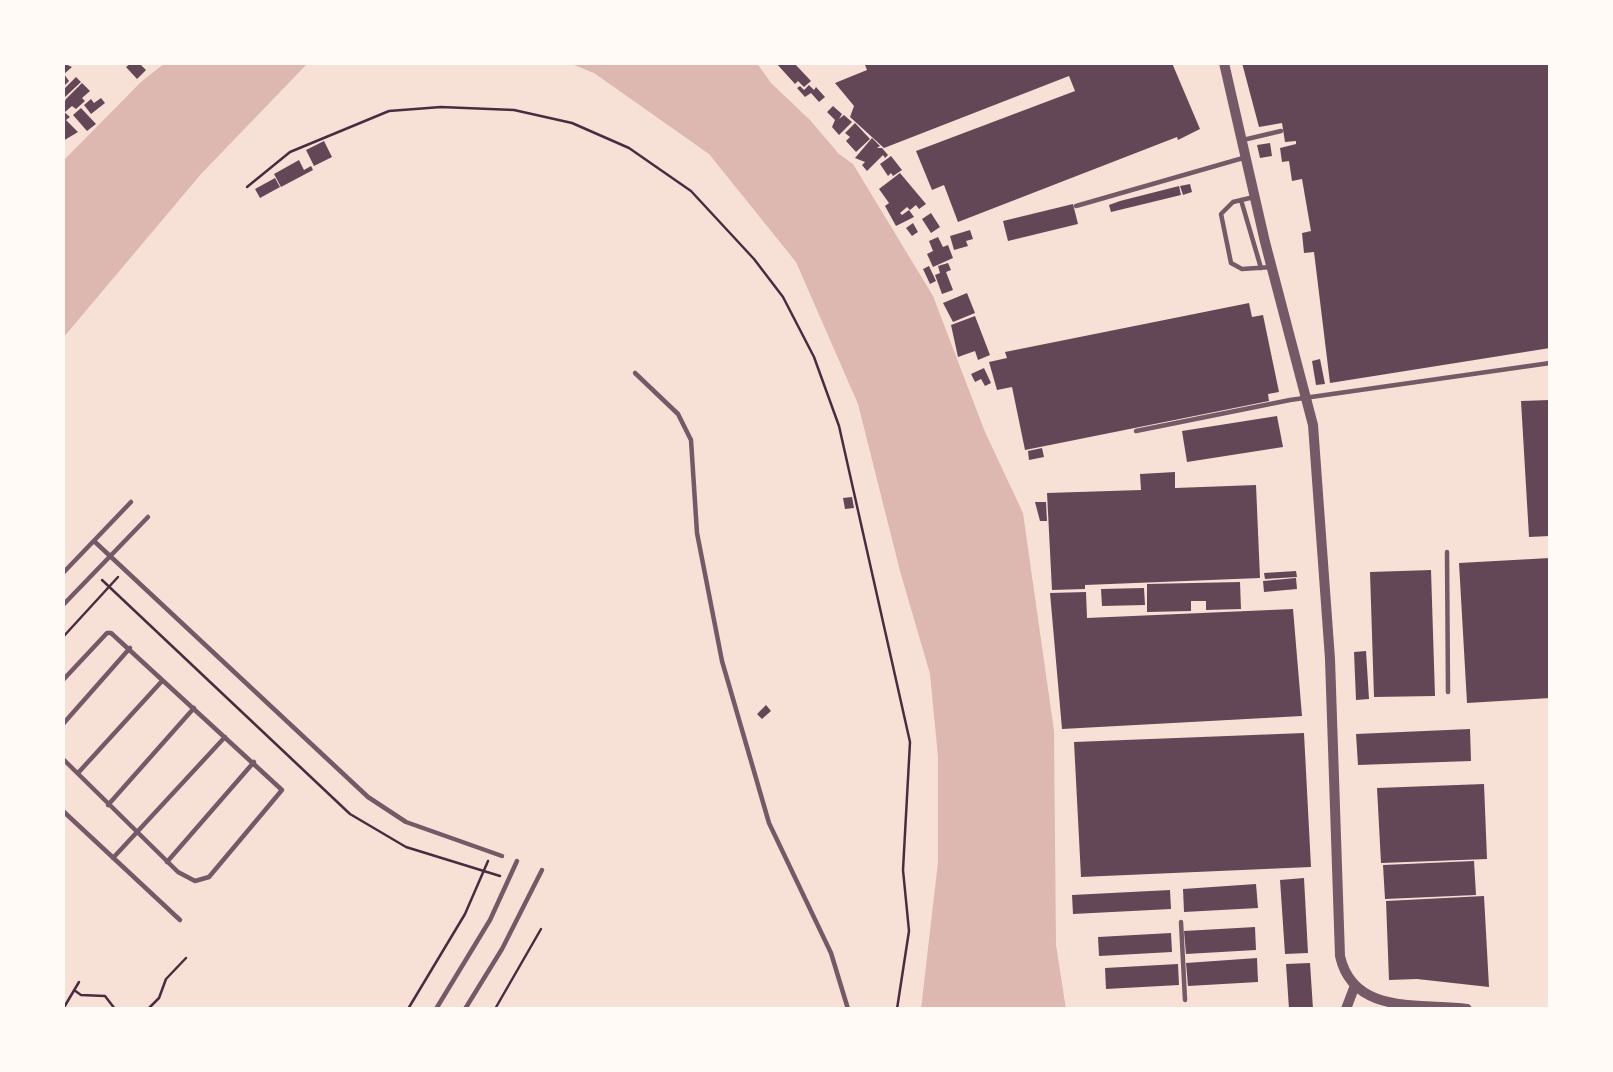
<!DOCTYPE html>
<style>
body{margin:0}
#map{position:relative;width:1613px;height:1072px;overflow:hidden;background:#f7e1d7;font-family:"Noto Sans",sans-serif}
canvas{display:block}
.frame{position:absolute;inset:0;border:65px solid #fffaf5;pointer-events:none}
</style>
<div id="map">
<canvas width="1613" height="1072"></canvas>
<div class="frame"></div>
</div>
<script>
const ctx = document.querySelector('canvas').getContext('2d');
ctx.lineJoin = 'round';
function fillPath(path, color) {
  ctx.fillStyle = color;
  ctx.fill(path, 'evenodd');
}
function trace(path, color, width, dash) {
  ctx.strokeStyle = color;
  ctx.lineWidth = width;
  ctx.lineCap = dash ? 'butt' : 'round';
  ctx.setLineDash(dash || []);
  ctx.stroke(path);
}
const water = new Path2D(`
 M165,63H308L201,174L63,338V161L141,82Z
 M569,63H757L771,83L810,120L839,154L853,164L933,296L985,432L1023,513L1054,731L1056,945L1066,1009H921L938,862V757L930,674L900,571L858,404L796,262L709,154L594,73Z`);
const building = new Path2D(`
 M63,63L72,67L64,74L69,81L63,87Z
 M131,63H139L146,70L137,79L126,67Z
 M776,63H794L811,81L804,87L798,81L795,84Z
 M870,63H1172L1200,129L1178,140L1177,137L958,222L944,185L932,190L916,151L1075,91L1069,76L884,148L850,117L854,106L835,83L867,70L865,65Z
 M1242,63H1550V348L1330,383L1314,252L1304,253L1302,233L1311,231L1302,179L1292,181L1289,161L1282,162L1280,148L1296,144V141L1285,142L1282,123L1259,127Z
 M76,77L81,82L65,97L63,90Z
 M82,83L90,91L82,98L85,101L76,109L72,106L65,112L63,105L66,99Z
 M809,85L814,90L816,87L825,97L819,102L811,93L805,97L797,88L800,86L804,90Z
 M101,98L105,103L91,114L84,105L91,99L94,103Z
 M833,106L842,114L839,119L844,115L852,122L839,135L832,127L835,120L827,112Z
 M81,108L96,124L87,131L73,115Z
 M63,111L70,117L66,120L78,132L63,141Z
 M855,123L870,139L856,152L846,141L850,137L845,133Z
 M872,138L880,146L877,148H882L888,155L885,158L883,155L867,171L862,165L865,162L855,158Z
 M324,141L332,157L314,166L306,150Z
 M1270,143L1272,156L1260,158L1257,145Z
 M891,156L902,170L893,176L891,173L888,176L880,164Z
 M299,160L304,170L311,166L313,170L281,187L274,174Z
 M900,173L926,204L919,209L916,205L910,210L907,207L900,213L902,215L909,210L914,217L896,226L885,206L889,203L879,189Z
 M275,178L280,187L260,198L255,189Z
 M1190,184L1192,192L1183,195L1180,186Z
 M1179,186L1181,195L1111,212L1109,205L1120,201Z
 M1073,204L1078,224L1008,241L1003,221Z
 M931,213L940,227L931,233L922,219Z
 M913,223L918,232L912,236L906,228Z
 M970,230L973,239L966,241L968,246L954,250L950,236Z
 M938,237L943,247L948,245L953,258L933,267L927,254L933,251L929,241Z
 M948,263L951,270L946,272L953,290L942,294L935,275L940,273L938,266Z
 M929,266L936,281L930,284L923,269Z
 M967,293L975,313L953,322L943,303Z
 M1249,303L1252,317L1263,315L1279,392L1268,394L1269,401L1025,450L1012,387L997,390L989,362L1007,358L1005,352Z
 M975,316L990,355L978,360L975,351L958,357L951,325Z
 M1320,359L1325,384L1316,385L1312,361Z
 M984,368L991,383L985,386L981,379L975,382L971,374Z
 M1550,400V536L1529,537L1521,401Z
 M1277,416L1283,447L1187,462L1182,431Z
 M1042,448L1044,457L1029,460L1028,451Z
 M1175,472V488L1256,485L1260,578L1085,585V589L1052,590L1047,493L1141,490L1140,474Z
 M852,497L854,508L845,509L843,498Z
 M1035,502H1046L1047,521H1040Z
 M1550,558V698L1467,703L1459,563Z
 M1431,570L1435,696L1374,697L1370,572Z
 M1296,571L1297,577L1265,579L1264,573Z
 M1296,578L1297,589L1264,592L1263,581Z
 M1240,582L1241,609L1206,610V601H1191V611L1147,612V584Z
 M1144,588L1145,605L1102,606L1101,589Z
 M1086,592L1087,618L1293,609L1302,716L1062,729L1050,593Z
 M1366,651L1369,699L1356,700L1354,652Z
 M766,705L771,711L762,719L757,714Z
 M1470,729L1471,761L1358,765L1356,734Z
 M1304,733L1311,867L1081,877L1074,742Z
 M1484,784L1487,859L1381,863L1377,788Z
 M1474,861L1476,895L1385,899L1383,865Z
 M1304,878L1308,953L1285,954L1280,880Z
 M1256,884L1258,908L1184,912L1183,889Z
 M1170,890L1171,909L1073,914L1072,895Z
 M1484,896L1489,987L1417,979L1389,980L1386,901Z
 M1255,927L1256,950L1186,954L1184,931Z
 M1171,933L1172,952L1099,956L1098,937Z
 M1257,958L1258,982L1188,986L1186,963Z
 M1310,963L1313,1009H1289L1286,964Z
 M1178,964L1179,985L1106,989L1105,968Z`);
const path = new Path2D(`
 M247,187L290,152L389,111L441,107L514,110L572,123L629,148L691,191L754,259L783,297L814,357L839,426L910,742L903,870L909,931L897,1009
 M102,580L350,814L406,847L500,876
 M63,637L118,577
 M74,990L81,995L105,996L115,1009
 M63,1009L79,982
 M148,1009L159,998L166,979L186,958
 M408,1009L465,914L488,861
 M495,1009L541,929`);
const service = new Path2D(`
 M1243,140L1281,131
 M1254,197L1233,202L1221,214L1231,263L1242,269L1272,267
 M1241,200L1261,268
 M1076,206L1243,158
 M635,373L678,414L691,440L697,533L722,661L769,823L831,953L848,1009
 M1136,431L1290,400L1550,363
 M94,541L368,797L406,822L502,856
 M1447,552L1448,692
 M63,573L131,502
 M63,605L148,517
 M63,680L107,633H111L282,790L209,877L195,881L178,872L63,759
 M63,724L130,648
 M78,773L162,681
 M108,805L194,708
 M63,811L180,920
 M113,858L225,737
 M167,862L254,762
 M1181,922L1185,1000
 M436,1009L490,920L517,861
 M465,1009L502,949L542,870`);
const tertiary = new Path2D(`
 M1224,63L1265,242L1313,425L1330,659L1340,956C1353,1015 1419,1003 1467,1009
 M1346,1009L1354,988`);
fillPath(water, '#dcb8b0');
fillPath(building, '#644757');
trace(path, '#4a2c40', 2.5);
trace(service, '#755966', 4.5);
trace(tertiary, '#755966', 10);
</script>
